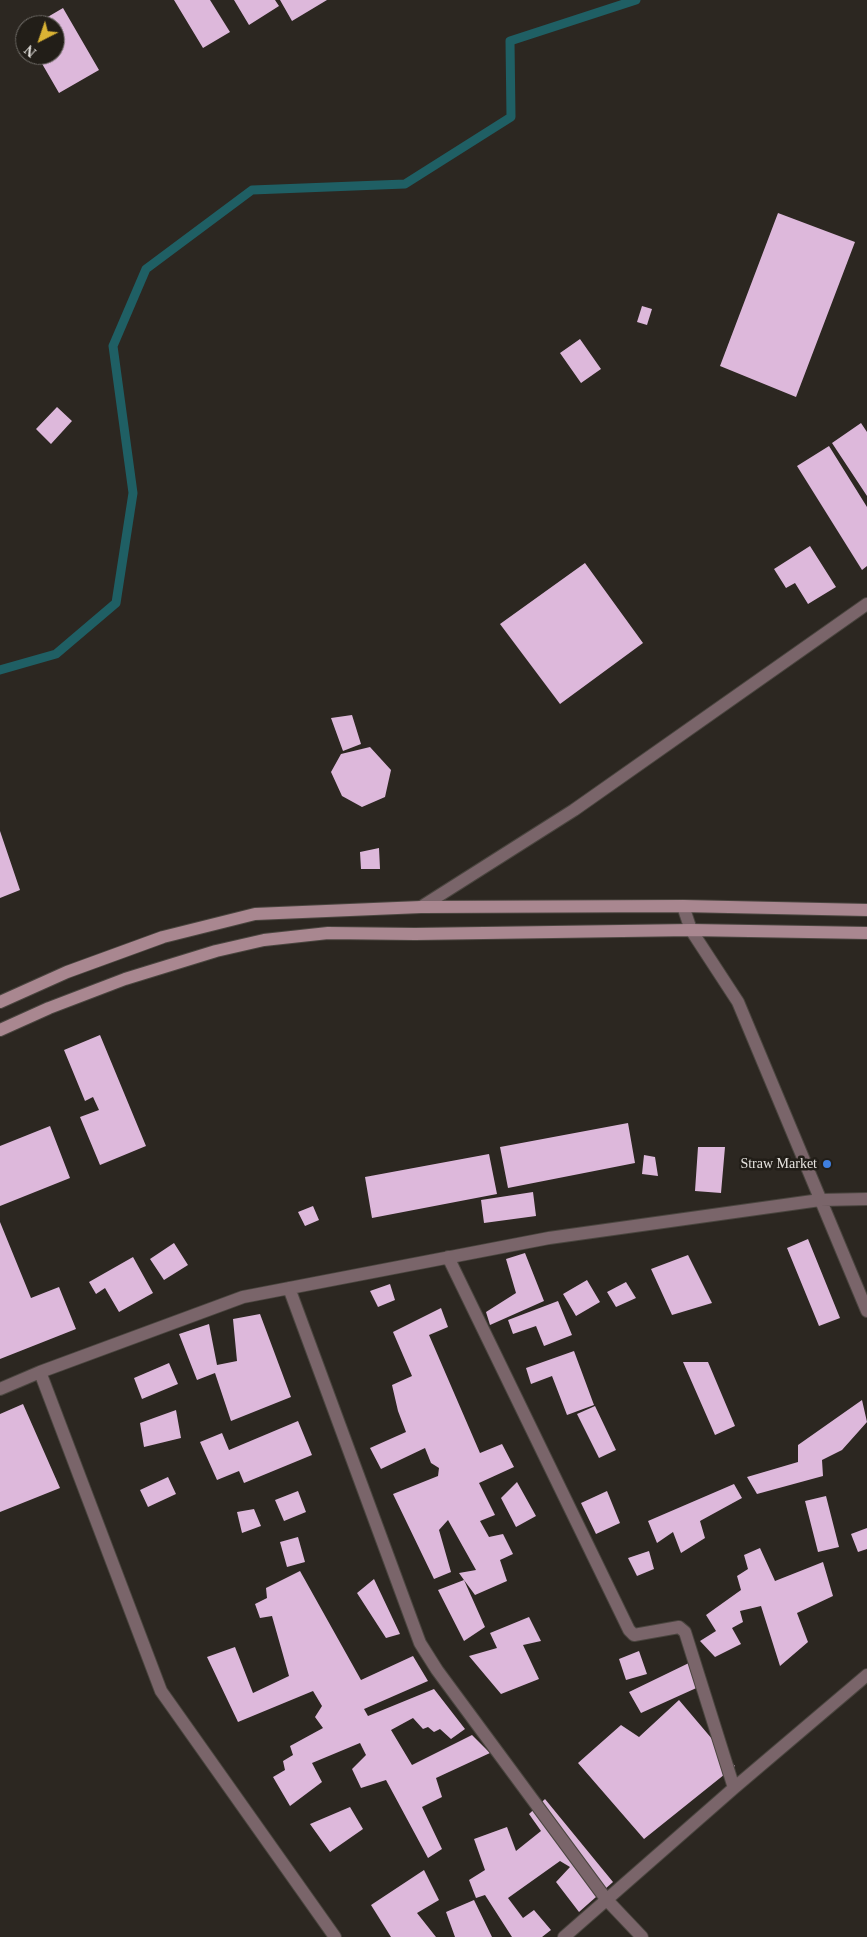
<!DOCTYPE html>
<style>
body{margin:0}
#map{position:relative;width:867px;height:1937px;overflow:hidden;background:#2c2721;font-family:"Times New Roman",serif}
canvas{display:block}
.north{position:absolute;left:15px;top:15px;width:50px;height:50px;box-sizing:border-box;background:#221e18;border:1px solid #706d68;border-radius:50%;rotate:221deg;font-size:14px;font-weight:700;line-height:20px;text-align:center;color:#e6e3df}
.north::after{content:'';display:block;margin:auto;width:18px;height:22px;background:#dab334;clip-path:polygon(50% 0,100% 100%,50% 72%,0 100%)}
</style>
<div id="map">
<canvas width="867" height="1937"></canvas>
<div class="north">N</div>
</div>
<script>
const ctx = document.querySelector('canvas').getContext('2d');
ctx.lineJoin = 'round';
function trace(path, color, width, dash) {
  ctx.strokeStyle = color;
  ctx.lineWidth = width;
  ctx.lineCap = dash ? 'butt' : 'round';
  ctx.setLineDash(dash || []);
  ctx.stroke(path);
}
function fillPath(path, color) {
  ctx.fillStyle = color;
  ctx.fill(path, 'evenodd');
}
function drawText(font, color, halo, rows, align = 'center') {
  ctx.font = font + ' "Times New Roman",serif';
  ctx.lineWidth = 5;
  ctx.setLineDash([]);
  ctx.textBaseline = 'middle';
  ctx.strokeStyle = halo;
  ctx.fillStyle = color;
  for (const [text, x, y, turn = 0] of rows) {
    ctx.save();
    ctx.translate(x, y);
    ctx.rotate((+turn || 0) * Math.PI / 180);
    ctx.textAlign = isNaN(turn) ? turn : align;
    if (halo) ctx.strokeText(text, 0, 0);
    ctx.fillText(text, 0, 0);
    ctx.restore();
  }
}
const stream = new Path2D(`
 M0,670L56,654L116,603L133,493L113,346L146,269L252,190L405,184L511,117L510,41L636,0`);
const building = new Path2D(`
 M174,0H210L230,32L203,48Z
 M234,0H275L279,6L249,25Z
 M280,0H327L292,21Z
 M63,8L99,70L59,93L37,55H55V25H34Z
 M778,213L855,242L796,397L720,366Z
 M642,306L652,309L647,325L637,322Z
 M580,339L601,369L581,383L560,353Z
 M57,407L72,421L51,444L36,429Z
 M861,423L867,432V496L832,443Z
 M829,446L867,507V566L862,570L797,466Z
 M810,546L836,587L808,604L795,583L786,588L774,569Z
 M585,563L643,643L560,704L500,624Z
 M352,715L361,744L343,751L331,718Z
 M370,747L391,770L385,797L362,807L342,796L331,772L341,754Z
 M0,831L20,890L0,898Z
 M379,848L380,869H361L360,852Z
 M100,1035L146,1146L100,1165L80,1117L99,1110L93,1097L85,1101L64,1050Z
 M628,1123L635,1163L508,1188L500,1147Z
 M50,1126L70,1178L0,1206V1146Z
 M698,1147H725L721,1193L695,1191Z
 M489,1154L497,1194L372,1218L365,1177Z
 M644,1155L655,1157L658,1176L642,1174Z
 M533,1192L536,1216L484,1223L481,1200Z
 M313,1206L319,1220L305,1226L298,1212Z
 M0,1222L31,1298L59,1287L76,1329L0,1359Z
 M808,1239L840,1318L819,1326L787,1248Z
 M174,1243L188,1265L164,1280L150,1259Z
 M525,1253L544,1301L490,1325L486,1312L516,1293L506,1259Z
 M688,1255L712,1303L672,1315L651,1269Z
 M133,1257L153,1293L119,1312L105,1288L96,1294L89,1282Z
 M587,1280L600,1302L576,1316L563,1294Z
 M626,1282L636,1298L616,1307L607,1292Z
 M390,1284L395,1300L378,1307L370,1291Z
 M558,1301L572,1335L544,1346L536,1326L513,1334L508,1320Z
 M441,1308L448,1327L429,1335L480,1453L502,1444L514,1467L479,1483L495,1515L480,1521L489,1537L503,1534L513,1554L500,1560L507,1581L475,1595L464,1580L485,1627L464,1641L438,1590L464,1580L459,1573L476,1570L448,1520L439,1530L451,1572L434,1579L393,1494L438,1476L439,1468L431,1463L425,1448L381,1469L370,1448L406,1432L398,1411L392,1385L412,1376L393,1332Z
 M260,1314L291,1397L231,1421L215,1373L197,1380L179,1334L209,1324L217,1365L237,1361L233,1319Z
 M574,1351L594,1405L567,1415L552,1376L531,1384L526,1368Z
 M683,1362H708L735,1426L715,1435Z
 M169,1363L178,1384L142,1399L134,1378Z
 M862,1400L867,1422L842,1450L822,1460L823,1476L757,1494L747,1477L798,1462V1445Z
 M23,1404L60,1488L0,1512V1414Z
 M595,1406L616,1450L599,1458L577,1414Z
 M176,1410L181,1438L144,1447L140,1423Z
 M298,1421L312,1455L244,1483L239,1471L217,1480L200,1442L222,1433L229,1450Z
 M168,1477L176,1494L148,1507L140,1490Z
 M517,1482L536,1516L516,1527L501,1498Z
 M734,1484L742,1498L700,1521L705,1538L681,1553L673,1532L657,1543L648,1521Z
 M298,1491L306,1512L284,1521L275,1500Z
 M607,1491L620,1523L596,1534L581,1503Z
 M826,1496L839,1547L818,1552L805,1501Z
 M254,1509L261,1526L242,1533L237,1512Z
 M867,1528V1549L858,1552L851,1534Z
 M298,1537L305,1562L287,1567L280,1542Z
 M760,1548L775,1581L823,1562L833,1596L797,1613L808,1642L780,1666L761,1606L740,1611L743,1622L732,1628L741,1644L715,1657L700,1641L716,1631L706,1615L741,1590L737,1576L748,1569L744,1555Z
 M649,1551L654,1569L637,1576L628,1558Z
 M300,1571L361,1680L413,1656L428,1681L364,1709L368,1716L434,1689L465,1729L451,1739L440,1729L434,1732L428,1727L423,1729L413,1718L391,1730L412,1765L472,1735L490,1753L436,1778L442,1797L422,1807L442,1849L428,1858L386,1780L361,1788L352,1769L366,1755L360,1743L312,1763L322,1782L290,1806L273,1777L285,1770L283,1761L293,1755L290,1746L323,1728L315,1717L322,1706L313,1691L238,1722L207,1657L235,1647L253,1693L289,1676L272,1616L260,1618L255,1604L267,1598L266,1588Z
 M374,1579L400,1634L386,1638L357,1593Z
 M529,1617L541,1641L523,1645L539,1679L501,1694L469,1656L497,1648L490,1633Z
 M639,1651L647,1674L626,1680L619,1659Z
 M693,1661L703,1685L641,1713L629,1692Z
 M679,1700L735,1766L644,1839L578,1763L621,1725L639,1737Z
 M545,1799L613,1882L579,1912L556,1882L570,1867L560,1861L508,1898L523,1918L534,1910L551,1930L542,1937H512L485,1895L476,1898L469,1880L485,1870L474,1839L507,1827L516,1851L541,1831L529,1814Z
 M350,1807L363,1829L330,1852L310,1824Z
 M424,1870L439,1900L417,1913L436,1937H391L371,1905Z
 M474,1900L492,1937H455L446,1912Z`);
const street = new Path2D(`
 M683,906L691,930L738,1002L867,1311
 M421,907L574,810L867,604
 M448,1257L629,1630L634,1635L679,1627L685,1632L734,1788
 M289,1288L420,1643L437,1670L606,1899L642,1937
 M40,1372L161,1691L335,1937
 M0,1389L40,1372L243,1297L549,1238L820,1200L867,1199
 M564,1937L734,1788L867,1675`);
const secondary = new Path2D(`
 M0,1002L67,972L163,937L255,914L421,907L683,906L867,910
 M0,1030L49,1008L125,979L216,951L264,940L328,933L415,934L691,930L867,933`);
const markers = [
 [827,1164,5,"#3f7fe0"]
];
const poiNames = [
 ["Straw Market",817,1164]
];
trace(stream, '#1f5f64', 9);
fillPath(building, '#ddb8db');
trace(street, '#4a453f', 14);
trace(secondary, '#4a453f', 14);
trace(street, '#7a656a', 12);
trace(secondary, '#a98790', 12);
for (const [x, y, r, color] of markers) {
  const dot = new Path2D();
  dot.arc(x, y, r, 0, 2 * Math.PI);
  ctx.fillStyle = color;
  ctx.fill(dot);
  trace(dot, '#221e18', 2);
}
drawText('14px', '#e6e3df', '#221e18', poiNames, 'right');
</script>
